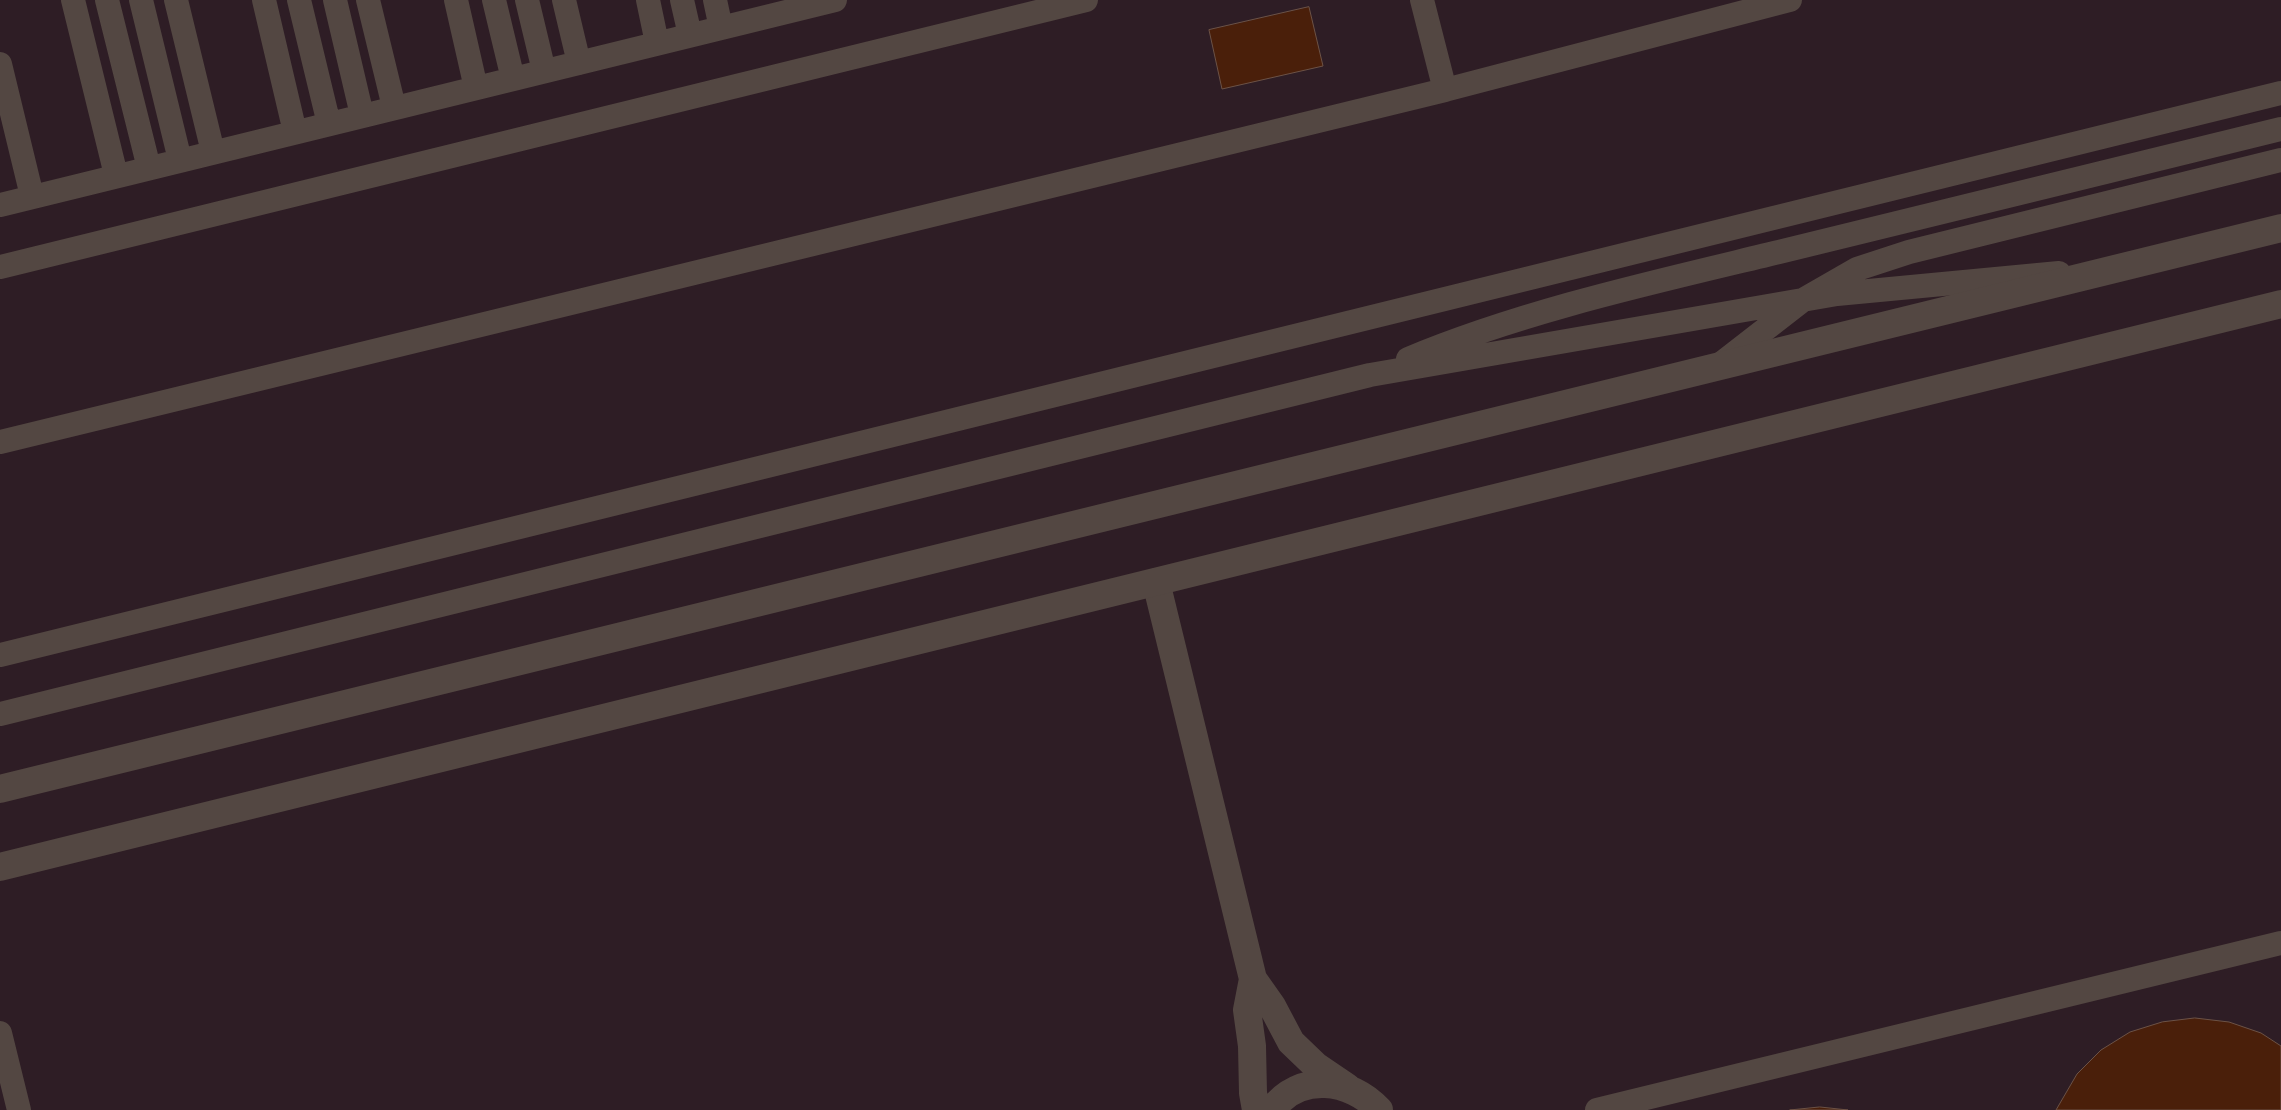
<!DOCTYPE html>
<style>
body{margin:0}
canvas{display:block;background:#2b150b}
</style>
<canvas width="2281" height="1110"></canvas>
<script>
const ctx = document.querySelector('canvas').getContext('2d');
ctx.lineJoin = 'round';
function fillPath(path, color) {
  ctx.fillStyle = color;
  ctx.fill(path, 'evenodd');
}
function trace(path, color, width, dash) {
  ctx.strokeStyle = color;
  ctx.lineWidth = width;
  ctx.lineCap = dash ? 'butt' : 'round';
  ctx.setLineDash(dash || []);
  ctx.stroke(path);
}
const industrial = new Path2D(`
 M0,0H2281V1110H0Z`);
const building = new Path2D(`
 M1309,7L1323,66L1222,89L1209,30Z
 M2195,1018L2229,1022L2261,1033L2281,1046V1110H2056L2077,1074L2101,1050L2130,1032L2162,1022Z
 M1820,1107L1848,1110H1790Z`);
const service = new Path2D(`
 M73,0L116,175
 M107,0L149,168
 M141,0L180,160
 M176,0L213,152
 M264,0L295,132
 M299,0L329,124
 M335,0L362,115
 M368,0L394,107
 M456,0L476,88
 M494,0L513,79
 M527,0L544,71
 M564,0L579,63
 M648,0L657,43
 M682,0L690,35
 M715,0L721,28
 M1422,0L1445,90L1790,0
 M0,64L32,196
 M0,205L835,0
 M0,267L1086,0
 M1408,359C1525,310 1659,281 1783,251C1949,210 2115,170 2281,129
 M1718,366L1803,300L1857,269L1909,252L2281,160
 M0,442L1445,90
 M0,655L2281,93
 M0,714L1370,375L1837,294L2059,273
 M0,1033L19,1110
 M1597,1110L2281,943`);
const minor = new Path2D(`
 M1156,582L1253,979L1272,1006L1291,1042L1316,1066L1347,1087
 M1253,979L1247,1010L1252,1046L1253,1093L1256,1110
 M1272,1110C1299,1072 1351,1079 1379,1110`);
const tertiary = new Path2D(`
 M0,789L2281,228
 M0,867L2281,304`);
fillPath(industrial, '#2e1d25');
fillPath(building, '#4a1f0a');
trace(building, '#6c5246', 1);
trace(service, '#534742', 24);
trace(minor, '#534742', 28);
trace(tertiary, '#534742', 28);
</script>
